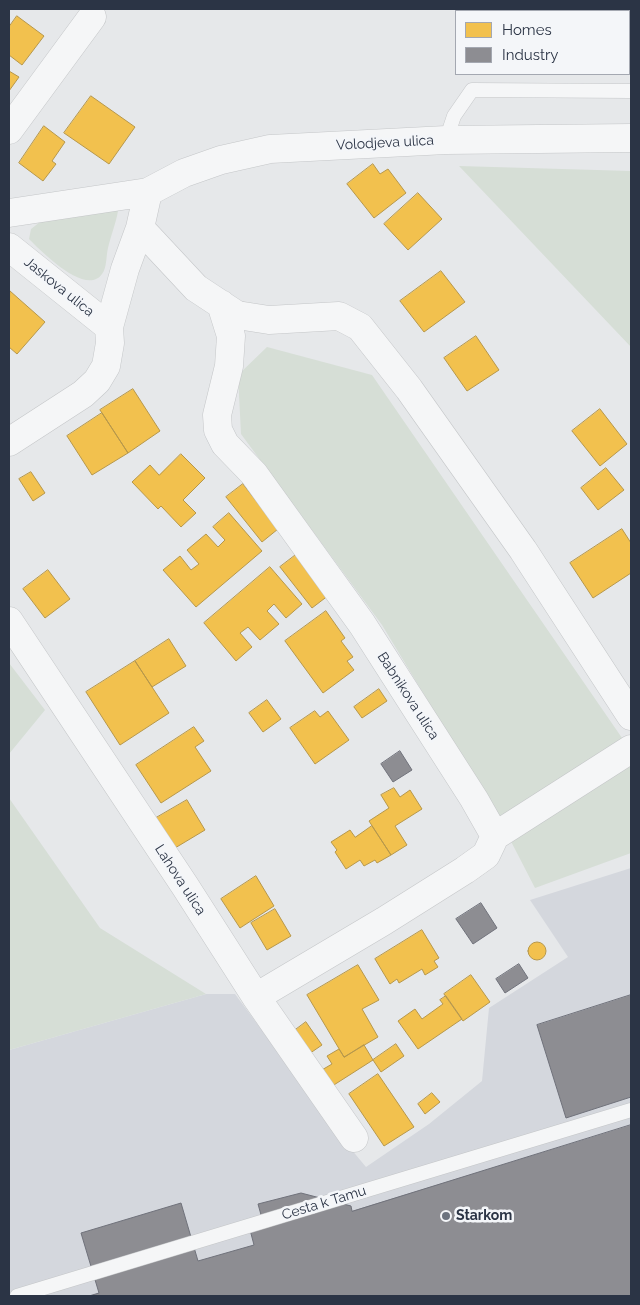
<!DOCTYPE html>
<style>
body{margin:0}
#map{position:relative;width:640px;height:1305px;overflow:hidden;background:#e6e8ea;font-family:Raleway,sans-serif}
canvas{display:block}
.frame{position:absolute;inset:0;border:10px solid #2b3445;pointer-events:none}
.legend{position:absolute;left:455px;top:10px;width:175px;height:65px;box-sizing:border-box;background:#f4f6f9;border:1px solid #a4a8b1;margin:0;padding:6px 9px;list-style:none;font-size:15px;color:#2b3445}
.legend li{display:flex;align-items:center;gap:10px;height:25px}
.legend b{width:25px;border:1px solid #a4a8b1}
</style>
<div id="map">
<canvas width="640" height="1305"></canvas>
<div class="frame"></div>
<ul class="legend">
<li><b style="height:14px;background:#f2c14e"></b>Homes</li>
<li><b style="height:14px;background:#8d8d92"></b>Industry</li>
</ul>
</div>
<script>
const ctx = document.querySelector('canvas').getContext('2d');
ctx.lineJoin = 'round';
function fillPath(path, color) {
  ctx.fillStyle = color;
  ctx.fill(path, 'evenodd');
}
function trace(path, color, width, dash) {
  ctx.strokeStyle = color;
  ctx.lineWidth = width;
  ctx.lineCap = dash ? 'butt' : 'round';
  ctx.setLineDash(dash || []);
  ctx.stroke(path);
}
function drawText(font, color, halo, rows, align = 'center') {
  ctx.font = font + ' Raleway,sans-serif';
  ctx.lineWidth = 5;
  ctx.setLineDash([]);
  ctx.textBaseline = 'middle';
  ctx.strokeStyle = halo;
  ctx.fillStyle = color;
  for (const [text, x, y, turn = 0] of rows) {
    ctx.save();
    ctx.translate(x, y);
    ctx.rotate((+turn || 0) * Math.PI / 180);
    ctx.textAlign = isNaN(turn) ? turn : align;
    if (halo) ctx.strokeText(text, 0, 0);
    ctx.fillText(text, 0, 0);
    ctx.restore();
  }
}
const built = new Path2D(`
 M631,868V1296H9V1050L206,994H235L341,1137L366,1167L429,1124L482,1081L489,1008L568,957L530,900Z`);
const green = new Path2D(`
 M459,166L631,171V347Z
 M113,204L118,211C116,223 111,235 108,248C106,256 107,268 102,274C86,297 41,251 29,239L31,229L40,222Z
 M267,347L372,375L631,751V853L535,888L501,822L382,625L241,434L238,375Z
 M9,663L45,710L9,754Z
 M9,798L100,928L206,994L9,1050Z`);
const homes = new Path2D(`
 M17,16L44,36L22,65L9,55V27Z
 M9,71L19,77L9,91Z
 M91,96L135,127L109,164L64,133Z
 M44,126L65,142L52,161L56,164L43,181L19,163Z
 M373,164L380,174L388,169L406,193L374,218L347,184Z
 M418,193L442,219L408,250L384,224Z
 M441,271L465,302L424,332L400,301Z
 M10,291L45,322L17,354L9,347Z
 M476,336L499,370L467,391L444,358Z
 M133,389L160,431L128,453L100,410Z
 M600,409L627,444L600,466L572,431Z
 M102,413L128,453L92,475L67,436Z
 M181,454L205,478L183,500L196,513L181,527L161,506L158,509L132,482L150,465L159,475Z
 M606,468L624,490L598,510L581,488Z
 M31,472L45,493L33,501L19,479Z
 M243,484L278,529L262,542L226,497Z
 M229,513L262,551L196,607L163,570L180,556L191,570L199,564L187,550L206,534L218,547L225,540L213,527Z
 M622,529L631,543V573L593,598L570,563Z
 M297,554L329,595L312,608L280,567Z
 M270,567L302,604L286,618L274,604L267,611L279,624L260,640L248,627L240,633L252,647L236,661L204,623Z
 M48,570L70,599L45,618L23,589Z
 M326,611L345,638L341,641L353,657L347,661L354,670L323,693L285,641Z
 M169,639L186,666L152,687L135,661Z
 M135,661L169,713L120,745L86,692Z
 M379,689L387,701L362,718L354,707Z
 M267,700L281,719L263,732L249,713Z
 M315,711L320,717L328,711L349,740L315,764L290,728Z
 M194,727L204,741L195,747L211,771L161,803L136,765Z
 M394,788L400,797L410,790L422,809L395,826L407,845L391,855L369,821L389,808L381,795Z
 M187,800L205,830L175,848L156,818Z
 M372,826L391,855L377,863L375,860L364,866L360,860L346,869L335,852L337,850L331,842L350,830L355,837Z
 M256,876L274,906L240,928L221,899Z
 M275,909L291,936L267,950L251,923Z
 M422,930L439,958L434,961L438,967L425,975L422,969L399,983L397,979L390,984L375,959Z
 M528 951a9 9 0 1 1 18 0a9 9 0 1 1-18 0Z
 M358,965L379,1000L362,1009L378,1037L344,1057L307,995Z
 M471,975L490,1002L463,1021L444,994Z
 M446,996L462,1019L418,1049L398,1021L415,1009L422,1019L443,1004L440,1000Z
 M306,1022L322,1045L306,1056L290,1034Z
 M396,1044L404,1056L381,1072L373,1060Z
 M364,1045L373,1060L326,1090L315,1074L332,1064L327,1056L339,1049L344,1057Z
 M378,1074L414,1127L384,1146L349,1094Z
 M432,1093L440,1102L425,1114L418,1104Z`);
const industry = new Path2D(`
 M400,751L412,770L393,782L381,764Z
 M481,903L497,928L473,944L456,919Z
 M519,964L528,978L505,993L496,979Z
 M631,995V1097L566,1118L537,1025Z
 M631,1125V1296H89L99,1293L81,1233L181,1203L198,1261L254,1245L249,1226L263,1222L258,1204L301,1193L351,1206L352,1211Z`);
const service = new Path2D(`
 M590,9L593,11
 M629,38L631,40
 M446,140L454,116L472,90L631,91
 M17,1296L631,1110`);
const minor = new Path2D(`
 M9,130L92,17
 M9,213L148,192
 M140,228L196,288L237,315L269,320L339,316L360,327L409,389L523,550L631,716
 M9,247L109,327
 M221,304L231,336L229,366L217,415L218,430L225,444L254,474L362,624L474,799L495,836L486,855L465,870L384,921L256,997
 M9,442L83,394L97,381L106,366L110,343L109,327L125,269L140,228L148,192L184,173L221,160L270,149L446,140L631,138
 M9,621L185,886L256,997L354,1138
 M495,836L631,749`);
const markers = [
 [446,1216,5,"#6c737f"]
];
const streetNames = [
 ["Volodjeva ulica",385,143,-3],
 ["Jaskova ulica",59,287,39],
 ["Babnikova ulica",408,696,57],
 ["Lahova ulica",180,880,57],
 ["Cesta k Tamu",324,1203,-17]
];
const poiNames = [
 ["Starkom",456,1216]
];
fillPath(built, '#d4d7dd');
fillPath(green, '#d6ded6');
fillPath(homes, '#f2c14e');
trace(homes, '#b6974b', 1);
fillPath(industry, '#8d8d92');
trace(industry, '#70727b', 1);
trace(service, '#c4c6c8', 15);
trace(minor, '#c4c6c8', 29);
trace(service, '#f5f6f7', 14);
trace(minor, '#f5f6f7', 28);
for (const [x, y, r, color] of markers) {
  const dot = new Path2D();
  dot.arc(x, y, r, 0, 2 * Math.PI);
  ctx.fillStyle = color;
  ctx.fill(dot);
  trace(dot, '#f4f6f9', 2);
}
drawText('14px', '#2b3445', '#f4f6f9', streetNames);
drawText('bold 14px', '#2b3445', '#f4f6f9', poiNames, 'left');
</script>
